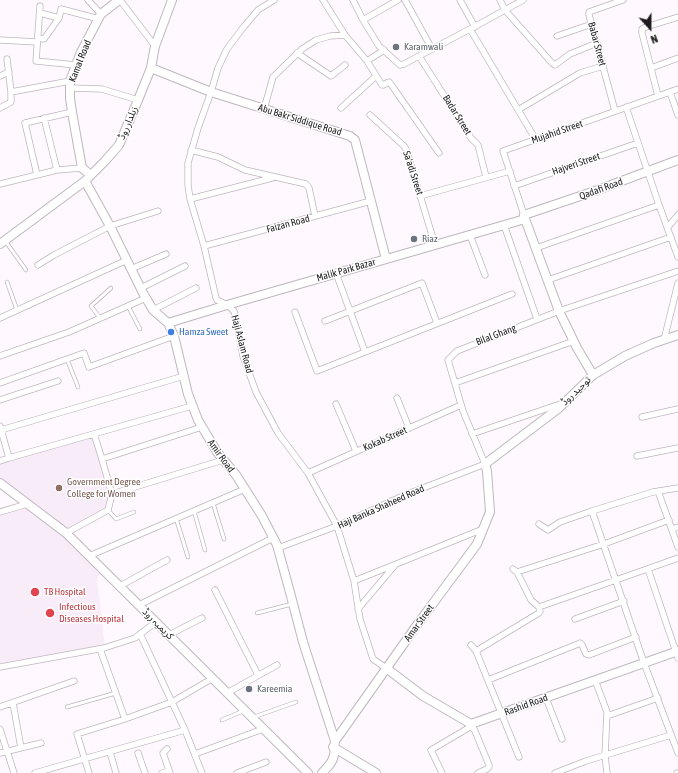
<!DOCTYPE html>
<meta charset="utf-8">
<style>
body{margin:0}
#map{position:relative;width:678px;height:773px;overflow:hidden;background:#fff9ff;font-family:"Asap Condensed",sans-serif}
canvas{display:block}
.north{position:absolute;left:630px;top:8px;width:40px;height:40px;-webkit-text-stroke:3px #fff;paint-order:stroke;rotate:159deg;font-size:11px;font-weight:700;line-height:16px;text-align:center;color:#1d1b1d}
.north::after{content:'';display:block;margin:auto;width:14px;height:18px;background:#1d1b1d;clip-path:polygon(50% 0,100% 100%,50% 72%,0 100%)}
</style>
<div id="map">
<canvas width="678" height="773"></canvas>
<div class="north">N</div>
</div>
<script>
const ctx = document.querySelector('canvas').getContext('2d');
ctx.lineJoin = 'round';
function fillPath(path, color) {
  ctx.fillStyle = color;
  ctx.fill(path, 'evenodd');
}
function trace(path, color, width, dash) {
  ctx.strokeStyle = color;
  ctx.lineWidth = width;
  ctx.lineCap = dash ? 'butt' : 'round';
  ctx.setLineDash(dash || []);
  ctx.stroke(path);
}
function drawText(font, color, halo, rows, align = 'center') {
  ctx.font = font + ' "Asap Condensed","Noto Sans Arabic",sans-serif';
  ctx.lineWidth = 3;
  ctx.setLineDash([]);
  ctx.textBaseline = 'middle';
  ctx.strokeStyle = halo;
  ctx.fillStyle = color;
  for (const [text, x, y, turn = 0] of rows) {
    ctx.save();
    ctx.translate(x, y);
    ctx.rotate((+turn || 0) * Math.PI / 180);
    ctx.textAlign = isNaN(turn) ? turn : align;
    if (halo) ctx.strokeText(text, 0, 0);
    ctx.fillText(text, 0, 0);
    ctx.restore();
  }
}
const built = new Path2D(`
 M94,434L112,494L108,510L66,534L103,570L97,578L105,648L0,667V511L27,504L0,483V461Z`);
const lane = new Path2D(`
 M6,242L26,270
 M7,282L17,310
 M128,306L140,329
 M100,318L91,306L111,288
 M67,359L78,387
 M213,503L224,539
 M108,510L116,519L134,512
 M194,511L205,550
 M176,518L188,557
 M257,613L292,604
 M67,707L116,693
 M254,717L296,702
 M222,720L243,711`);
const street = new Path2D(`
 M88,0L101,14
 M120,0L155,46
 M274,0L258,10L242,29L227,49L218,68L211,92L198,128L188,163V185L190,199L204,246L216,298L217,300L227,305L234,311L243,356L256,392L278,433L308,473L337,526L354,581L360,619L373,659L386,668
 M323,0L345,35L367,61L384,50
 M353,0L363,20L379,46L400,65L404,64L485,21L523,0
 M405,0L432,49
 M460,0L475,27
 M500,0L505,10L552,63L555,65L570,54L597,43
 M40,6L36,61L76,65
 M40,13L59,18L61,9L99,19
 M363,20L398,0
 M470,29L536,140
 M557,36L592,24
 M38,38L44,39L59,18
 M0,40L37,42
 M297,53L331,76L345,65
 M419,56L471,138L478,145L486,177
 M7,59L11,92L70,81
 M367,61L382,85H383L389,82L390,83L439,153
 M651,68L678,58
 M0,76L9,72
 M71,88L102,89L138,100
 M670,92L678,115
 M658,96L642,33V29L646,27L678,17
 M626,107L659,205L678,257
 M0,108L11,102V92
 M341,108L376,76
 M264,109L273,77L302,49L316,40L330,36L345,35
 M518,110L580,73L603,66
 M615,111L589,15V12L623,0
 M370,115L404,146L406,149L435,245
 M44,118L57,170
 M191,150L218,157L245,170L306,184L309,188L315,216
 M37,175L25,123L72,112
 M0,184L57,170L82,168
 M514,186L638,143
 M420,196L510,171
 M190,199L272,178
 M525,218L503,151L678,89
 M504,225L537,319
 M668,227L678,215
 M470,235L485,275
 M204,246L371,201
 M536,248L659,205
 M38,265L54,255L110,226L158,211
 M131,269L166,254
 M336,273L365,352
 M548,280L671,237
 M141,288L185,266
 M153,310L196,288
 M295,312L317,371L512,294
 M0,318L127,260
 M325,321L422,283L437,323
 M664,340L678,283
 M0,356L69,332L146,298
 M0,383L84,353L89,367L174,336
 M455,383L574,341
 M397,398L409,428
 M0,400L58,381
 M336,404L356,451
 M642,417L678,409
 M0,426L9,458L192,406
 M1,430L184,376
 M472,434L563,403
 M637,456L678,448
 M102,459L202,427
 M0,461L9,458
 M308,473L461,405
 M658,491L678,547
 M112,494L223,460
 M592,511L644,663L678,753
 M0,512L27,504
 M539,524L548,530L560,522L592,511L653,492L678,488
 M672,529L678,527
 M66,533L108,510L112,494L101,456L94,434
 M278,548L337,526L405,495L485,464L463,411L448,360L457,351L559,311L678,271
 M89,556L245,489
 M648,569L678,658
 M517,572L604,544L669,520
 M354,581L483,529
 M120,586L167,560
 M215,590L258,675
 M139,605L273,538
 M539,607L616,580L678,558
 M358,609L395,565
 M575,619L624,601
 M140,634L185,730L202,773
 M169,635L202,618
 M471,645L476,651L539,613L540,611L539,607L531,600L517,572L513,569
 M100,649L125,719
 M476,651L519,757
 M0,667L104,648L135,638L156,622
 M488,680L578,644L580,643L582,645L586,654L589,655L636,637
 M595,680L607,712L605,756L607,773
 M227,693L277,665
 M546,698L562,739
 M13,703L21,748
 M0,707L74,681
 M607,716L658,698
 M470,727L474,729L475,731L489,765V767L487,769L478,773
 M0,729L14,773
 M167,749L163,753L170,773
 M110,752L116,773
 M0,753L41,743
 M138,753L145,773
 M195,754L263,729
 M35,773L185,730
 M89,773L77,734L125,719L172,702L213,678
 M162,773L169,771
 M237,773L266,762
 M442,773L431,750L470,727L471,724
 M555,773L586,761L671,735
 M677,773H678`);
const secondary = new Path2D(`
 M151,68L211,92L350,136L355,140L386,259
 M91,175L82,168L72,112L70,98V81L81,52L101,14L119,0
 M85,181L110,226L143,293L153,310L168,323L174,336L188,394L198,420L217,452L236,475L262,516L277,545L291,596L303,642L335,741
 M524,215L595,191L678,160
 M0,244L85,181L105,161L119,145L138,100L151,68L155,46L172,0
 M168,323L227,305L525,219L559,311L577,348L593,375
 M0,483L66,533L308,773
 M386,668L423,696L471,724L678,651
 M333,747L376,773
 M322,773C327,768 333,762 334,755C335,751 334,746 335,741L417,625L477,544L490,512L487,471L485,464L559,408L593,375L625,356L654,343L678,335`);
const markers = [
 [396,47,4,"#6b7280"],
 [414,239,4,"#6b7280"],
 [171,332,4,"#3f7fe0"],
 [59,488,4,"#8d6e63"],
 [35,592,5,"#e0444e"],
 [50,613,5,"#e0444e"],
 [249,689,4,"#6b7280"]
];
const streetNames = [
 ["Babar Street",597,44,75],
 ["Kamal Road",80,61,-68],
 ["Badar Street",457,115,58],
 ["Abu Bakr Siddique Road",300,120,17],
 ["زیلدار روڈ",128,123,-67],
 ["Mujahid Street",557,132,-19],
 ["Hajveri Street",576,164,-19],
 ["Sa'adi Street",413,173,72],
 ["Qadafi Road",601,189,-20],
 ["Faizan Road",288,224,-15],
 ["Malik Park Bazar",346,270,-16],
 ["Bilal Ghang",496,335,-21],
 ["Haji Aslam Road",242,344,75],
 ["توحید روڈ",576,391,-44],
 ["Kokab Street",385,439,-24],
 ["Amir Road",221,456,54],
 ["Haji Banka Shaheed Road",381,507,-24],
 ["Amar Street",419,623,-54],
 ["کریمیہ روڈ",158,624,45],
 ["Rashid Road",526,705,-20]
];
const worshipNames = [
 ["Karamwali",404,47],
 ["Riaz",422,239],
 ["Kareemia",257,689]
];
const shopNames = [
 ["Hamza Sweet",179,332]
];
const educationNames = [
 ["Government Degree",67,482],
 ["College for Women",67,494]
];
const healthNames = [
 ["TB Hospital",44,592],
 ["Infectious",59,607],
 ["Diseases Hospital",59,619]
];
fillPath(built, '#f9ecf9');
trace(lane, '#beb7be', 4.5);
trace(street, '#beb7be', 7);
trace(secondary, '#beb7be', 10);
trace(lane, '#fff', 3);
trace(street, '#fff', 5.5);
trace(secondary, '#fff', 8);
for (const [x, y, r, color] of markers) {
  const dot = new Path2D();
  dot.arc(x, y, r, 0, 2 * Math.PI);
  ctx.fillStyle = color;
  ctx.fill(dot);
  trace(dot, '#fff', 1.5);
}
drawText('10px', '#1d1b1d', '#fff', streetNames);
drawText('10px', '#5b616d', '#fff', worshipNames, 'left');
drawText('10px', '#366cbe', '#fff', shopNames, 'left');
drawText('10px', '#785e54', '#fff', educationNames, 'left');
drawText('10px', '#be3a42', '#fff', healthNames, 'left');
</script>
